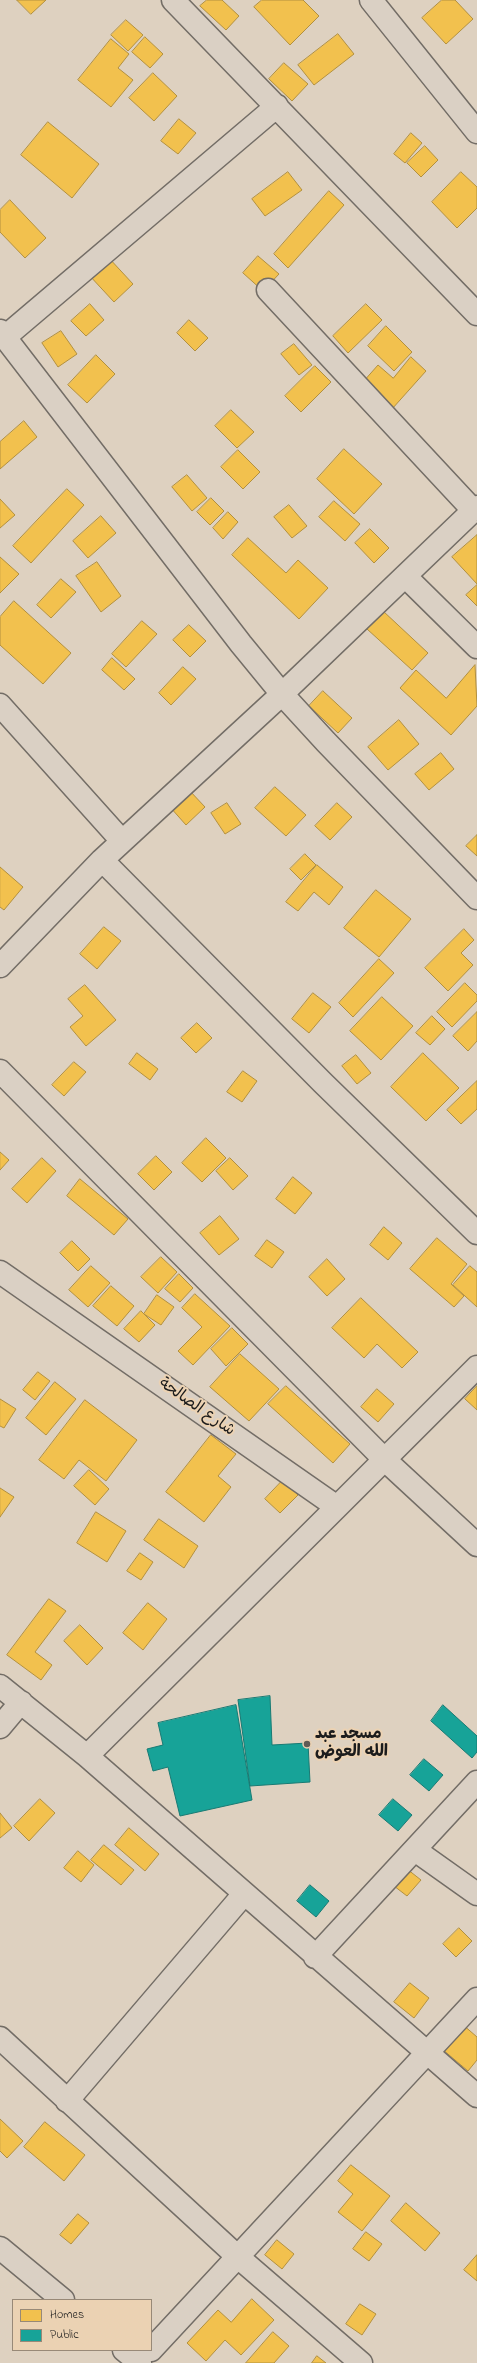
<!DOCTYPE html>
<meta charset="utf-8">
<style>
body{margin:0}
#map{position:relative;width:477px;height:2363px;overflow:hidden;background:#ded1c0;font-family:"Indie Flower",sans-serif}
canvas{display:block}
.legend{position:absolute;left:12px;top:2299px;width:140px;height:52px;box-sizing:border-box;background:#ebd2b3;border:1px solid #988977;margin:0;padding:5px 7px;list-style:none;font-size:12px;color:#1c1c1c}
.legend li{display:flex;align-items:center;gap:8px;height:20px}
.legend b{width:20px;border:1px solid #988977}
</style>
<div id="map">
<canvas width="477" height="2363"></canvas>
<ul class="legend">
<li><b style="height:11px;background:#f2c14e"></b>Homes</li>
<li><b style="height:11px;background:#17a398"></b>Public</li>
</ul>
</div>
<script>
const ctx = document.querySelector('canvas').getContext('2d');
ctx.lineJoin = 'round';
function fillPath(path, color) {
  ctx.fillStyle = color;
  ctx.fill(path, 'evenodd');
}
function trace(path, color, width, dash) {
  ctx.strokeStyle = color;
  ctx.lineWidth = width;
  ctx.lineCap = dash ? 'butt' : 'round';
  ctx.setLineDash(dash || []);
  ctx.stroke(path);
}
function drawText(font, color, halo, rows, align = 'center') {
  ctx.font = font + ' "Indie Flower","Playpen Sans Arabic",sans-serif';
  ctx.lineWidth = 4;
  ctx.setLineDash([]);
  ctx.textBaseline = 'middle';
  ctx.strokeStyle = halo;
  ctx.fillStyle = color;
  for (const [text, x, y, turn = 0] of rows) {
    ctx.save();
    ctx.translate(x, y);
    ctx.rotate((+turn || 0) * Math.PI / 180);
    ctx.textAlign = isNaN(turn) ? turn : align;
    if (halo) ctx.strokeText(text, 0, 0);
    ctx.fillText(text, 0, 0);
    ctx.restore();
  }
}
const homes = new Path2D(`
 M17,0H46L31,14Z
 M207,0H222L239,16L226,30L200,6Z
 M262,0H303L319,16L290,45L254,7Z
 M442,0H455L473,19L446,44L422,18Z
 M126,20L143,35L128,51L111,35Z
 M338,34L354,54L314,85L298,65Z
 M145,37L163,54L150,68L132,52Z
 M111,39L129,54L118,68L133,80L111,107L78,80Z
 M284,63L308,84L292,101L269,79Z
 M153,73L177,96L154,121L129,98Z
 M179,119L196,133L178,154L161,141Z
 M48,122L99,164L72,198L21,155Z
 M411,133L422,143L405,163L394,154Z
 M425,146L438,160L421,177L407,163Z
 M288,172L302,190L265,216L252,199Z
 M461,172L477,187V208L457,228L432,202Z
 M329,191L344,205L288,268L274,254Z
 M10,200L46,238L25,258L0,232V210Z
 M258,256L279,274L263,291L243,273Z
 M108,257L133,284L114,302L89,275Z
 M90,304L104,320L86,336L71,321Z
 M366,304L382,320L348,353L333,336Z
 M189,320L208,338L195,351L177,333Z
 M386,326L412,352L394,371L368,346Z
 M61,331L77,354L58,367L42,343Z
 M294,344L312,365L299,375L281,354Z
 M96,355L115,374L87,403L68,385Z
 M411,357L426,371L392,409L363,382L378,365L393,378Z
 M315,366L331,382L301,412L285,396Z
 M231,410L254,432L237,448L215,426Z
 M24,421L37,437L0,469V442Z
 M344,449L382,484L354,514L317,479Z
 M238,450L260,472L243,489L221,467Z
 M187,475L207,498L192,511L172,487Z
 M67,489L84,505L31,563L13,546Z
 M211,498L224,511L210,525L197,512Z
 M0,499L15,515L0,528Z
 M334,501L360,524L345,541L319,517Z
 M289,505L307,526L292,538L274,517Z
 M228,512L238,522L223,539L213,528Z
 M101,516L116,533L88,558L73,541Z
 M370,529L389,548L374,563L355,543Z
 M477,535V584L452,557Z
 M248,538L286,573L298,560L328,588L299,619L232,555Z
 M0,557L19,574L0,593Z
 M97,562L121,596L101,612L76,576Z
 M61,579L76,592L51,618L37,605Z
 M477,585V606L466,595Z
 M14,601L71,653L43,684L0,645V617Z
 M383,611L428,653L412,670L367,629Z
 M142,621L157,634L126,667L112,654Z
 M189,625L206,641L190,657L173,640Z
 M112,658L135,679L124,690L102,670Z
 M475,665L477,706L451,735L400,688L416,670L446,698Z
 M183,667L196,679L171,705L159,693Z
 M323,691L352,718L338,733L309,706Z
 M399,720L419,744L388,770L368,747Z
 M441,753L454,769L429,790L415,774Z
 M275,787L306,815L286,836L255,808Z
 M189,790L205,807L186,825L170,807Z
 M227,803L241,824L225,834L211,813Z
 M337,803L352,817L330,840L315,826Z
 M477,835V856L466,846Z
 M305,854L316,865L301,880L290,869Z
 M317,865L343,887L329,905L314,892L298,911L286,902Z
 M0,867L23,887L4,910L0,907Z
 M376,890L411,919L379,957L344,928Z
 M104,927L121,941L97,969L80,954Z
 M464,929L474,940L461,953L473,965L448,991L425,968Z
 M379,959L394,973L353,1017L339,1003Z
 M465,983L477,995V1001L452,1027L437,1012Z
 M85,985L116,1020L86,1046L70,1027L83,1016L68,999Z
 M313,993L331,1007L309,1033L292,1019Z
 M382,997L413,1026L381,1060L350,1031Z
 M477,1012V1041L468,1051L453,1036Z
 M432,1016L445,1029L430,1045L416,1033Z
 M197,1023L212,1038L196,1053L181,1038Z
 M137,1053L158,1069L150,1080L129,1064Z
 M423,1053L459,1088L426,1121L391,1087Z
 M356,1055L371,1073L357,1084L342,1066Z
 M74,1062L86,1072L64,1096L52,1085Z
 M243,1071L257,1081L242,1102L227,1092Z
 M477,1081V1109L461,1124L447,1110Z
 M206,1138L226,1158L202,1182L182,1163Z
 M0,1152L9,1160L0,1170Z
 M156,1156L172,1172L154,1190L138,1174Z
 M42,1158L56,1171L27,1203L12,1189Z
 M230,1158L248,1176L233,1190L216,1171Z
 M293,1177L312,1193L295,1214L276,1199Z
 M80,1179L128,1219L114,1235L67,1196Z
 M220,1216L239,1239L219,1255L200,1233Z
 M384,1227L402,1243L388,1260L370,1245Z
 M437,1238L467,1264L451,1284L464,1296L454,1307L410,1269Z
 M267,1240L284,1252L272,1268L255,1256Z
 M72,1241L90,1259L78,1271L60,1253Z
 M161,1257L177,1272L158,1293L141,1277Z
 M327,1259L345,1279L327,1296L309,1277Z
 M91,1266L110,1283L88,1307L69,1290Z
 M470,1266L477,1272V1307L453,1285Z
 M179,1274L193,1288L180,1302L165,1289Z
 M111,1286L134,1306L117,1326L93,1306Z
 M195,1294L230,1326L193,1365L178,1351L202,1327L182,1308Z
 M157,1295L174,1307L161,1325L144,1314Z
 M361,1298L418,1352L402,1368L377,1344L364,1358L332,1328Z
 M141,1311L155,1325L139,1342L124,1329Z
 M232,1328L248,1344L226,1366L211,1349Z
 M240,1354L279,1389L249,1421L210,1387Z
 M38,1372L50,1381L35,1400L23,1390Z
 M55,1382L76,1399L46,1435L26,1418Z
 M286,1386L350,1444L333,1463L268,1404Z
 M477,1386V1410L465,1399Z
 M377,1389L394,1404L378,1422L361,1407Z
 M0,1399L16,1409L4,1428L0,1426Z
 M85,1400L137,1440L106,1481L79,1460L64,1479L39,1460Z
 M211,1435L236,1454L218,1476L231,1487L204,1522L166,1492Z
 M89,1470L109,1489L95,1505L74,1486Z
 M283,1480L298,1495L280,1513L265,1499Z
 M0,1488L14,1497L0,1517Z
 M96,1512L126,1531L107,1562L77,1543Z
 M159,1519L198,1546L184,1568L144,1540Z
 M140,1553L153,1562L141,1580L127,1571Z
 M49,1599L66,1611L35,1652L52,1665L41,1680L7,1655Z
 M148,1603L167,1619L143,1650L123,1633Z
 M80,1625L103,1648L87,1665L64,1641Z
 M40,1799L55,1813L29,1841L14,1826Z
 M0,1813L12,1828L0,1838Z
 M129,1828L159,1854L145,1871L115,1845Z
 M104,1845L134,1870L121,1885L91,1860Z
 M78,1851L94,1865L81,1882L64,1868Z
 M407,1869L421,1880L407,1896L394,1886Z
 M459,1928L472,1941L456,1957L443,1944Z
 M410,1983L429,1998L414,2018L394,2002Z
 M462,2024L477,2037V2060L468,2071L442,2049Z
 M0,2119L23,2141L7,2158L0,2151Z
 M45,2122L85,2155L64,2181L24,2147Z
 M351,2165L390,2196L362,2231L338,2212L353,2194L338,2181Z
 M406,2203L440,2233L425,2251L391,2221Z
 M78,2214L89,2223L71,2244L60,2235Z
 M366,2232L382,2244L369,2261L353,2249Z
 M277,2240L294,2254L282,2269L265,2255Z
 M477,2255V2281L464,2270Z
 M252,2299L274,2320L241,2355L225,2340L206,2361L187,2343L218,2310L231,2322Z
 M360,2304L376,2314L362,2335L346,2324Z
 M273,2332L289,2346L274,2363H246Z
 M317,2356L326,2363H312Z`);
const public = new Path2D(`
 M270,1696L272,1745L308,1743L310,1782L250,1786L238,1700Z
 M236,1705L252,1800L180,1816L168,1767L153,1771L147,1749L163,1745L158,1723Z
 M443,1705L477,1736V1752L472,1758L431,1721Z
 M424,1759L443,1775L429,1791L410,1775Z
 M393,1799L412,1815L398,1831L379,1815Z
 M310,1885L329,1901L316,1917L297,1901Z`);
const minor = new Path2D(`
 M173,0L477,314
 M371,0L477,132
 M268,290L473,510
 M0,331L241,644L282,694L326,742L477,898
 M5,337L277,106
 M405,576L477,647
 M0,705L122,841
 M102,860L323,1083L477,1233
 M0,966L102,860L282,694L477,507
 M0,1071L384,1459L477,1545
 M0,1272L337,1507L477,1367
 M0,1686L87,1756L477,2096
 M0,1727L21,1702
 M87,1756L337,1507
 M415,1850L477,1894
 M315,1957L477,1782
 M0,2038L238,2257L361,2363
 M67,2101L244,1894
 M0,2248L63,2300
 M124,2350L140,2363
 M151,2350L477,1999`);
const markers = [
 [307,1744,4,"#605b55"]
];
const streetNames = [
 ["شارع الصالحة",196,1408,35]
];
const poiNames = [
 ["مسجد عبد",315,1735],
 ["الله العوض",315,1753]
];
fillPath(homes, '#f2c14e');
trace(homes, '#b2903f', 1);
fillPath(public, '#17a398');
trace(public, '#187a73', 1);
trace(minor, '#736d66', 25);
trace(minor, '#dad0c4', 22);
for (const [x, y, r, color] of markers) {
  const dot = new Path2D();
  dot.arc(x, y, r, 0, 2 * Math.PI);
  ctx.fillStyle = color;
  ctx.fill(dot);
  trace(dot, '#ebd2b3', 1.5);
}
drawText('16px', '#1c1c1c', '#ebd2b3', streetNames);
drawText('bold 16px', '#1c1c1c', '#ebd2b3', poiNames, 'left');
</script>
